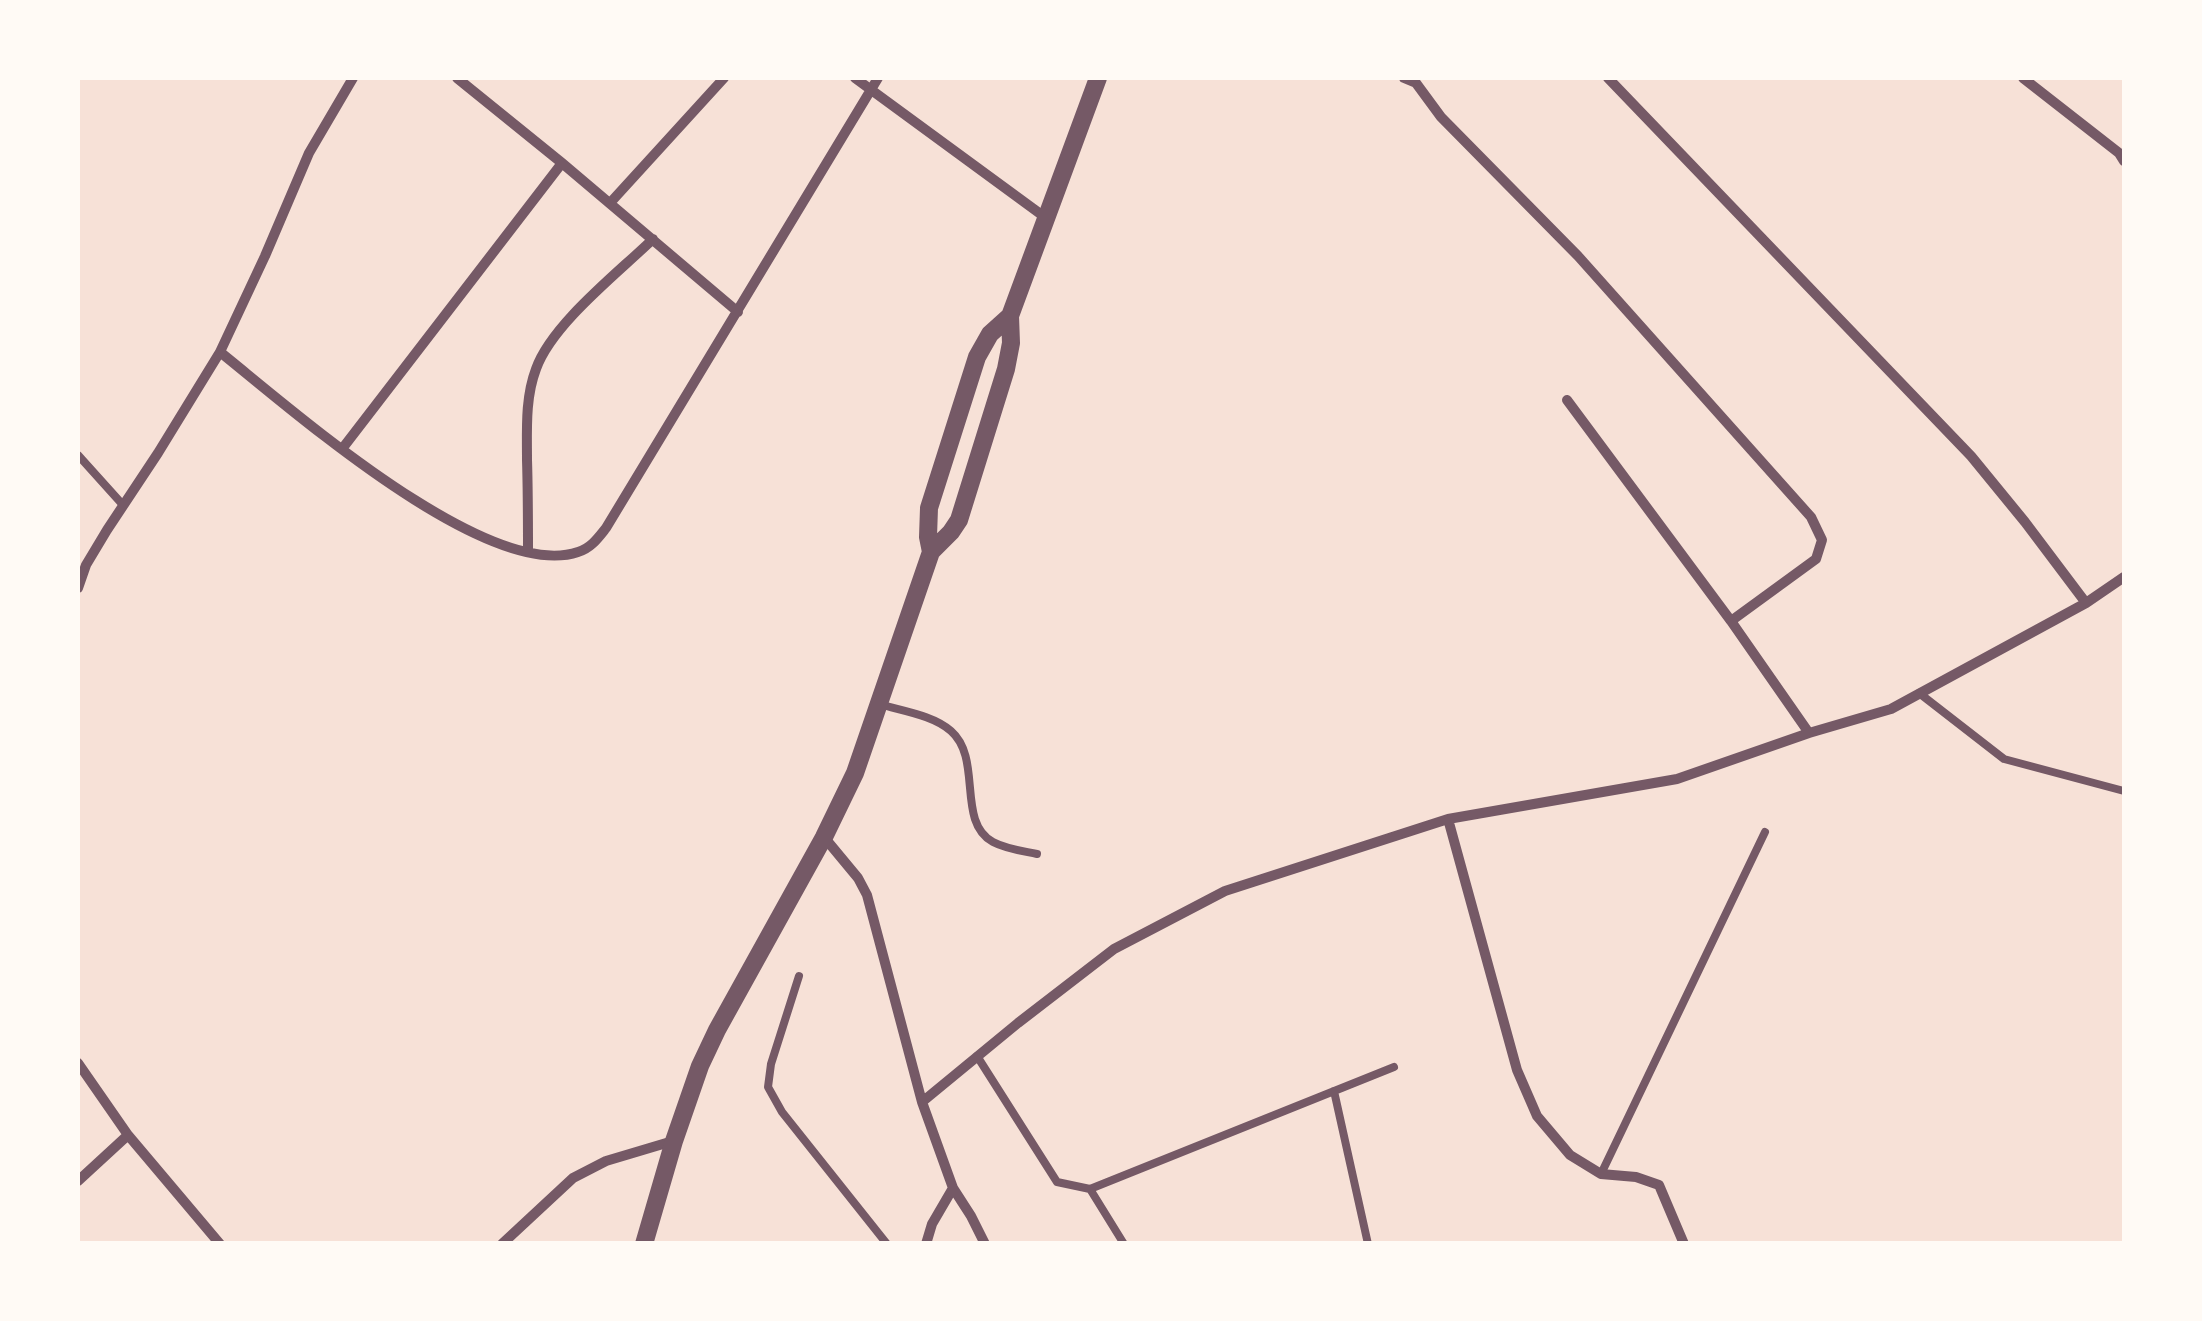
<!DOCTYPE html>
<style>
body{margin:0}
#map{position:relative;width:2202px;height:1321px;overflow:hidden;background:#f7e1d7;font-family:Signika,sans-serif}
canvas{display:block}
.frame{position:absolute;inset:0;border:80px solid #fffaf5;pointer-events:none}
</style>
<div id="map">
<canvas width="2202" height="1321"></canvas>
<div class="frame"></div>
</div>
<script>
const ctx = document.querySelector('canvas').getContext('2d');
ctx.lineJoin = 'round';
function trace(path, color, width, dash) {
  ctx.strokeStyle = color;
  ctx.lineWidth = width;
  ctx.lineCap = dash ? 'butt' : 'round';
  ctx.setLineDash(dash || []);
  ctx.stroke(path);
}
const service = new Path2D(`
 M78,455L123,505
 M1919,693L2004,759L2124,791
 M879,704C902,711 933,715 951,731C983,759 956,822 993,842C1006,849 1023,851 1037,854
 M799,976L771,1064L768,1087L782,1112L887,1244
 M977,1056L1057,1182L1090,1189L1394,1067
 M1334,1091L1368,1244
 M1601,1174L1765,832
 M1090,1189L1124,1244`);
const minor = new Path2D(`
 M457,78L562,163L738,312
 M855,78L1046,218
 M1404,78L1416,83L1441,117L1578,256L1811,517L1822,540L1816,559L1731,621
 M1608,78L1971,456L2025,522L2086,603
 M2023,78L2119,153L2124,161
 M610,203L724,78
 M220,352C289,407 487,583 578,552C591,548 598,538 606,528L878,78
 M1567,400L1731,621L1809,733
 M342,449L562,163
 M528,552C528,522 528,491 527,460C527,430 525,398 536,369C552,324 618,273 653,239
 M78,588L86,565L107,530L158,453L220,352L265,256L309,153L353,78
 M1448,819L1517,1070L1537,1116L1570,1155L1601,1174L1636,1177L1659,1185L1684,1244
 M824,837L858,878L867,895L922,1102L953,1188L971,1216L985,1244
 M78,1063L128,1135L220,1244
 M922,1102L1018,1023L1114,949L1225,891L1448,819L1677,779L1809,733L1891,709L2086,603L2124,577
 M78,1181L128,1135
 M502,1244L573,1178L606,1161L673,1141
 M926,1244L932,1224L953,1188`);
const tertiary = new Path2D(`
 M931,552L951,532L959,520L1006,369L1011,343L1010,316L1098,78
 M644,1244L674,1141L700,1066L717,1030L824,837L855,773L931,552L928,537L929,508L977,357L990,334L1010,316`);
trace(service, '#755966', 8);
trace(minor, '#755966', 10);
trace(tertiary, '#755966', 18);
</script>
